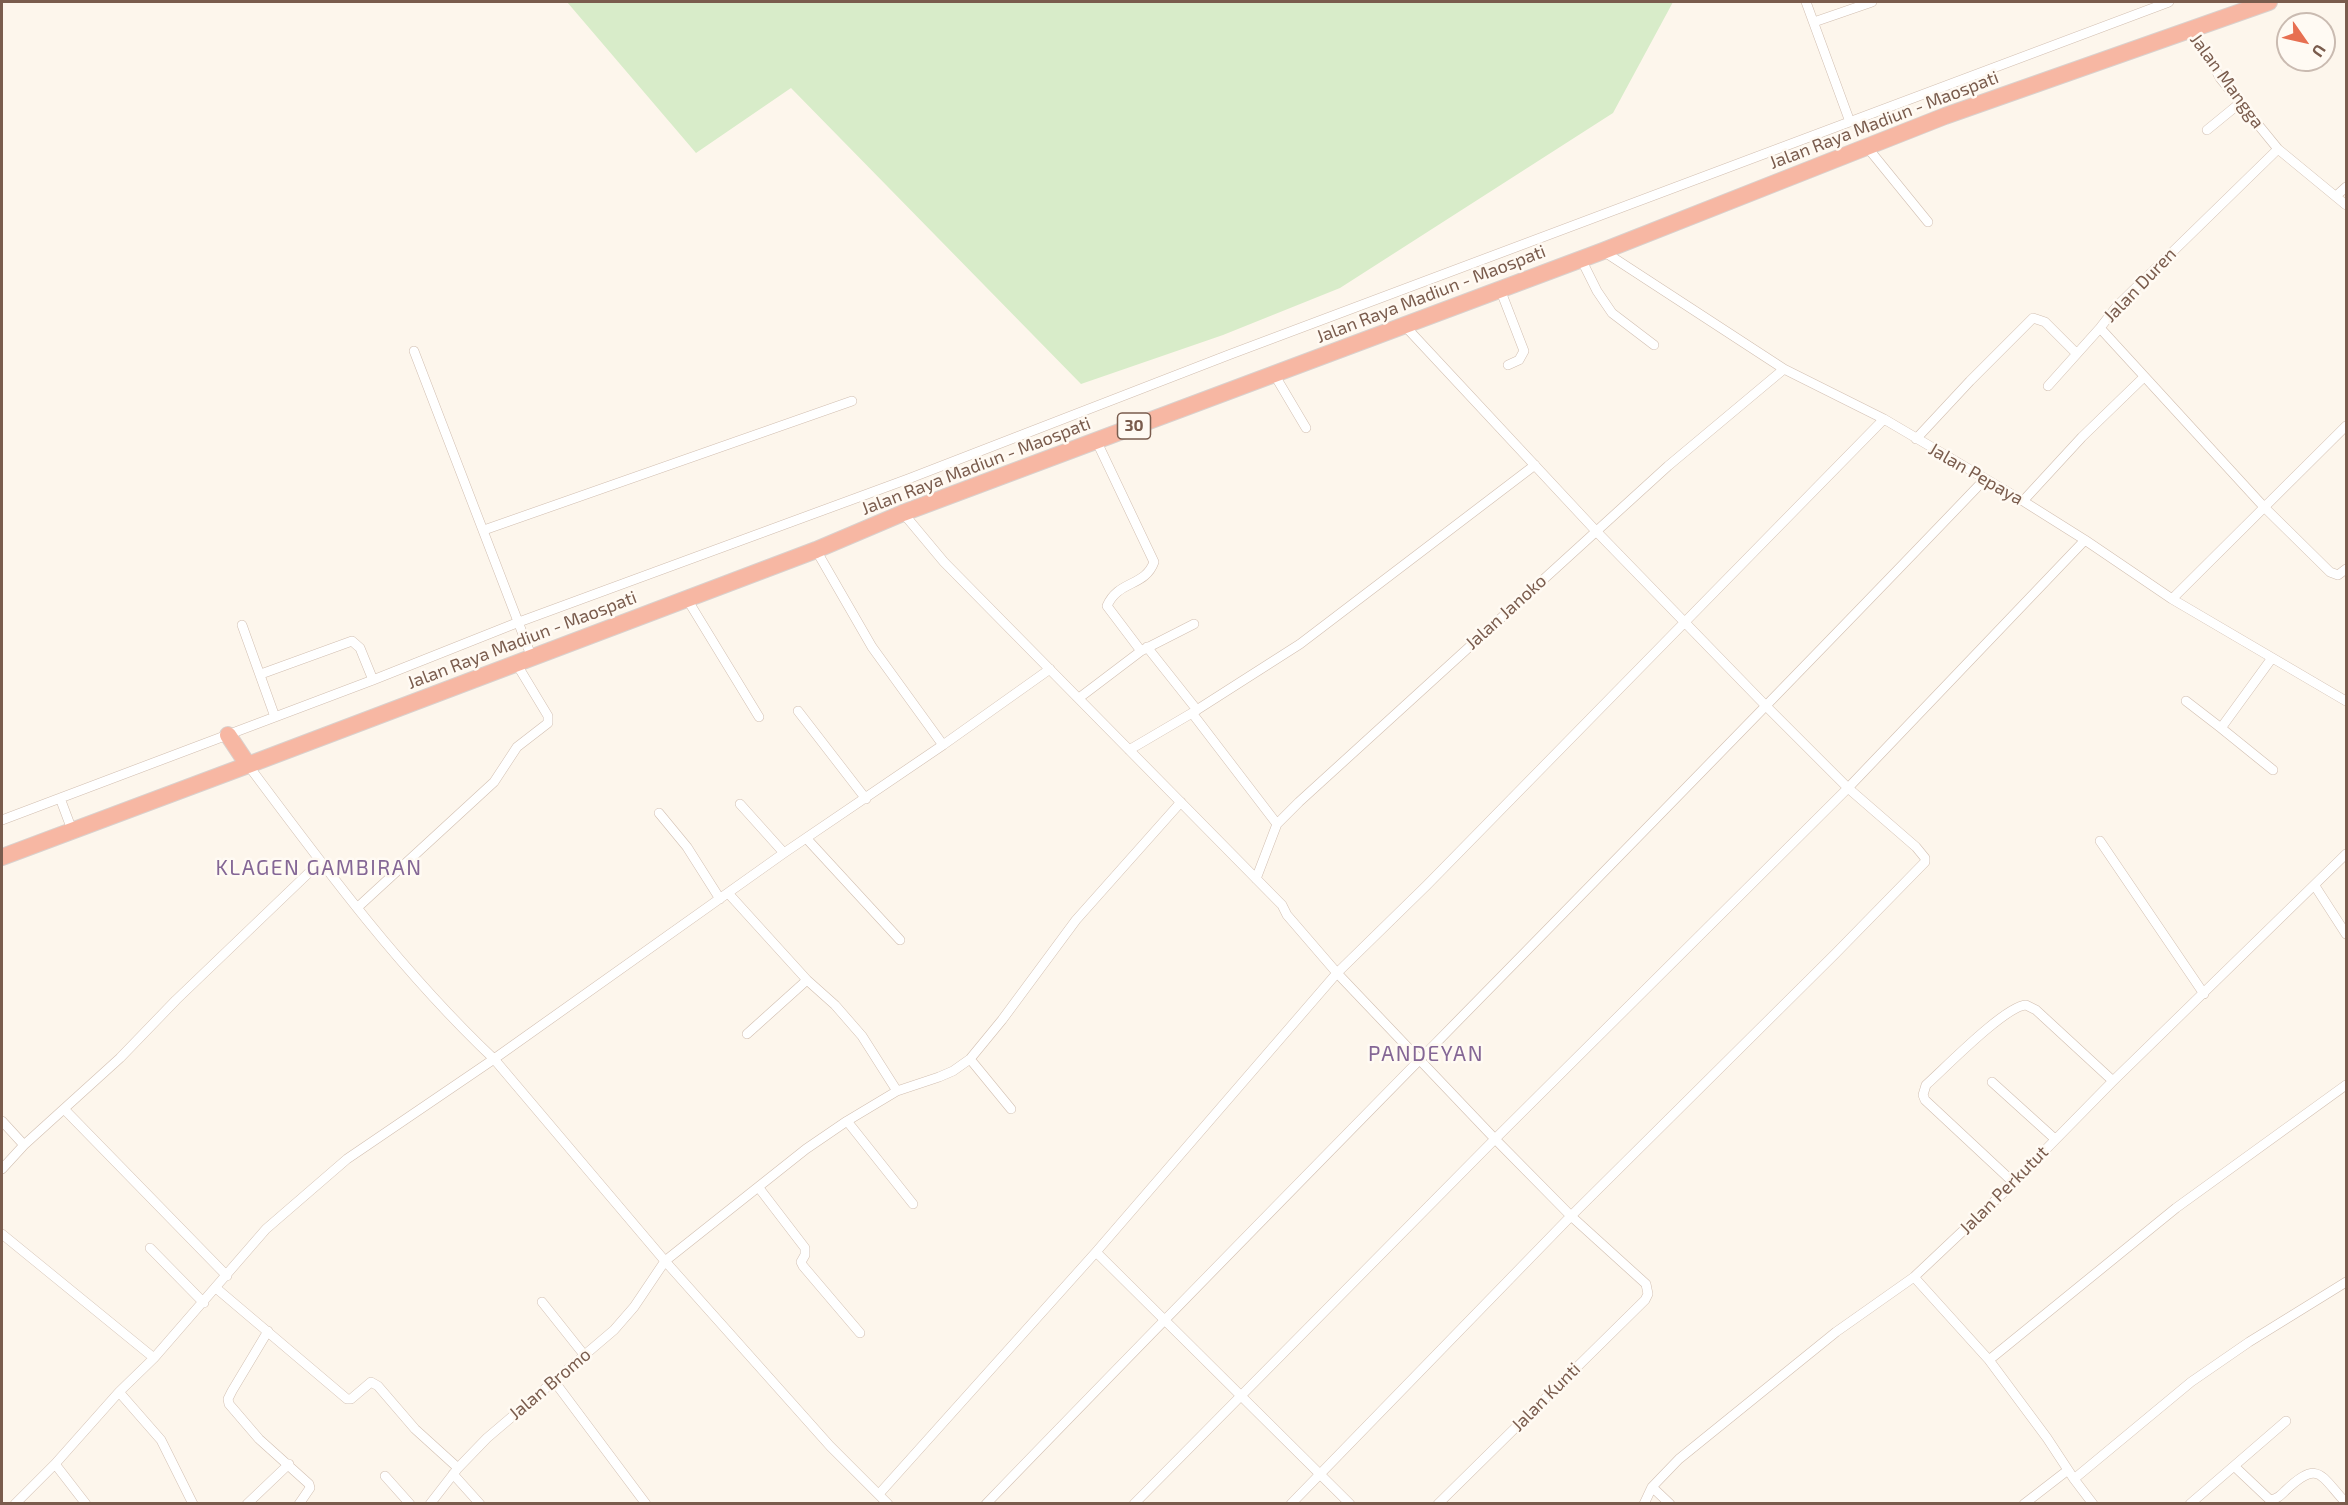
<!DOCTYPE html>
<style>
body{margin:0}
#map{position:relative;width:2348px;height:1505px;overflow:hidden;background:#fdf6ec;font-family:"Exo 2",sans-serif}
canvas{display:block}
.frame{position:absolute;inset:0;border:3px solid #7a5c4d;pointer-events:none}
.north{position:absolute;left:2276px;top:12px;width:60px;height:60px;box-sizing:border-box;background:#fffaf3;border:2px solid #cabbb1;border-radius:50%;rotate:124deg;font-size:16px;font-weight:700;line-height:24px;text-align:center;color:#7a5c4d}
.north::after{content:'';display:block;margin:auto;width:21px;height:27px;background:#e76f51;clip-path:polygon(50% 0,100% 100%,50% 72%,0 100%)}
</style>
<div id="map">
<canvas width="2348" height="1505"></canvas>
<div class="frame"></div>
<div class="north">U</div>
</div>
<script>
const ctx = document.querySelector('canvas').getContext('2d');
ctx.lineJoin = 'round';
function fillPath(path, color) {
  ctx.fillStyle = color;
  ctx.fill(path, 'evenodd');
}
function trace(path, color, width, dash) {
  ctx.strokeStyle = color;
  ctx.lineWidth = width;
  ctx.lineCap = dash ? 'butt' : 'round';
  ctx.setLineDash(dash || []);
  ctx.stroke(path);
}
function drawText(font, color, halo, rows, align = 'center') {
  ctx.font = font + ' "Exo 2",sans-serif';
  ctx.lineWidth = 5;
  ctx.setLineDash([]);
  ctx.textBaseline = 'middle';
  ctx.strokeStyle = halo;
  ctx.fillStyle = color;
  for (const [text, x, y, turn = 0] of rows) {
    ctx.save();
    ctx.translate(x, y);
    ctx.rotate((+turn || 0) * Math.PI / 180);
    ctx.textAlign = isNaN(turn) ? turn : align;
    if (halo) ctx.strokeText(text, 0, 0);
    ctx.fillText(text, 0, 0);
    ctx.restore();
  }
}
const green = new Path2D(`
 M567,2H1673L1613,113L1340,288L1223,335L1081,384L791,88L696,153Z`);
const street = new Path2D(`
 M1806,2L1850,122
 M1814,22L1872,2
 M2189,29L2205,50L2220,78L2278,149L2346,205
 M2207,130L2240,103
 M1867,147L1928,222
 M2278,149L2117,306L2100,328L2264,507L2330,572L2338,575L2346,569
 M2336,196L2346,187
 M1603,251L1784,369L1884,419L2023,501L2085,540L2172,599L2346,701
 M1581,259L1597,291L1612,313L1654,345
 M1500,289L1524,351L1519,360L1508,365
 M414,351L532,658
 M1274,374L1306,428
 M2048,386L2100,328
 M1916,439L1970,381L2033,318L2045,322L2076,353
 M1096,440L1154,562C1145,587 1118,580 1107,606L1141,651L1194,624
 M2023,501L2082,437L2144,377
 M903,513L944,562L1282,905L1287,915L1337,973L1495,1139L1571,1216L1646,1284L1648,1294L1645,1300L1438,1504
 M484,530L852,401
 M687,599L759,717
 M2172,599L2346,426
 M242,625L275,717
 M1147,647L1197,710
 M2272,658L2221,728L2273,770
 M261,674L352,641L360,648L373,680
 M1079,698L1141,651
 M2186,701L2221,728
 M798,711L866,799
 M1192,713L1277,824
 M943,745L1050,669
 M1129,750L1192,713L1300,644L1535,465
 M248,765C324,867 401,971 494,1059L665,1261L830,1446L888,1504
 M60,798L72,830
 M740,804L784,853
 M659,813L687,847L720,899
 M2,820L373,680L519,622L908,479L1231,354L2169,2
 M807,839L900,940
 M2100,841L2204,994
 M1256,879L1277,824L1299,802L1668,466L1784,369
 M2315,886L2346,934
 M728,893L807,980L835,1005L862,1036L897,1091
 M358,907L494,782L517,747L548,723V716L516,663
 M747,1034L807,980
 M970,1059L1011,1109
 M1992,1082L2055,1139
 M64,1109L227,1276
 M2,1121L24,1145
 M847,1121L913,1204
 M2,1169L24,1145L120,1058L176,1000L320,862
 M2014,1183L1925,1100L1923,1095L1926,1085C1944,1069 2005,1006 2026,1005L2036,1010L2113,1081
 M759,1188L805,1248V1255L801,1262L803,1266L860,1333
 M2,1234L154,1358
 M150,1248L204,1303
 M1096,1252L1350,1504
 M1914,1277L1989,1360L2047,1438L2074,1479L2093,1504
 M216,1288L347,1399H351L371,1382L378,1386L415,1429L458,1468
 M542,1302L585,1356
 M268,1331L232,1391L228,1399L229,1404L259,1439L309,1484L310,1488L299,1504
 M1989,1360L2176,1208L2346,1085
 M554,1381L646,1504
 M119,1392L161,1440L193,1504
 M55,1464L86,1504
 M2234,1466L2270,1500C2277,1499 2280,1496 2285,1491C2319,1459 2320,1475 2346,1503
 M453,1474L480,1504
 M385,1476L410,1504
 M2074,1479L2191,1382L2249,1342L2346,1282
 M1652,1487L1670,1504
 M879,1494L1096,1252L1337,973L1427,885L1884,419
 M15,1504L55,1464L119,1392L154,1358L266,1229L347,1159L494,1059L784,853L943,745L872,647L816,550
 M247,1504L289,1464
 M430,1504L458,1468L487,1438L614,1330L634,1307L665,1261L806,1149L847,1121L897,1091L939,1077L953,1071L970,1059L1002,1020L1076,920L1181,802
 M986,1504C1317,1161 1655,824 1985,479
 M1134,1504L1495,1139L1848,788L2085,540
 M1291,1504L1571,1216L1835,954L1925,862V858L1916,847L1848,788L1767,707L1596,531L1404,325
 M1644,1504L1652,1487L1679,1459L1836,1332L1914,1277L2002,1194L2113,1081L2346,854
 M2024,1504L2068,1470
 M2190,1504L2286,1421`);
const highway = new Path2D(`
 M228,735L248,765
 M2,857L248,765L816,550L903,513L1603,251L1945,116L2269,2`);
const shields = [
 [1134,426,33]
];
const shieldNames = [
 ["30",1134,426]
];
const streetNames = [
 ["Jalan Mangga",2227,81,54],
 ["Jalan Raya Madiun - Maospati",1884,120,-21],
 ["Jalan Duren",2140,285,-46],
 ["Jalan Raya Madiun - Maospati",1431,294,-21],
 ["Jalan Raya Madiun - Maospati",976,466,-21],
 ["Jalan Pepaya",1976,474,30],
 ["Jalan Janoko",1506,612,-42],
 ["Jalan Raya Madiun - Maospati",522,640,-21],
 ["Jalan Perkutut",2004,1190,-45],
 ["Jalan Bromo",550,1384,-40],
 ["Jalan Kunti",1546,1397,-45]
];
const quarterNames = [
 ["KLAGEN GAMBIRAN",319,868],
 ["PANDEYAN",1426,1054]
];
fillPath(green, '#d8ecc9');
trace(street, '#d1beb0', 10);
trace(highway, '#dad1cd', 18);
trace(street, '#fff', 9);
trace(highway, '#f7b7a3', 16);
for (const [x, y, w] of shields) {
  const box = new Path2D();
  box.roundRect(x - w / 2, y - 13, w, 26, 4.5);
  ctx.fillStyle = '#fffaf3';
  ctx.fill(box);
  trace(box, '#7a5c4d', 1.5);
}
drawText('bold 16px', '#7a5c4d', null, shieldNames);
drawText('18px', '#7a5c4d', '#fffaf3', streetNames);
ctx.letterSpacing = '1.5px';
drawText('21px', '#846695', '#fffaf3', quarterNames);
ctx.letterSpacing = '0px';
</script>
